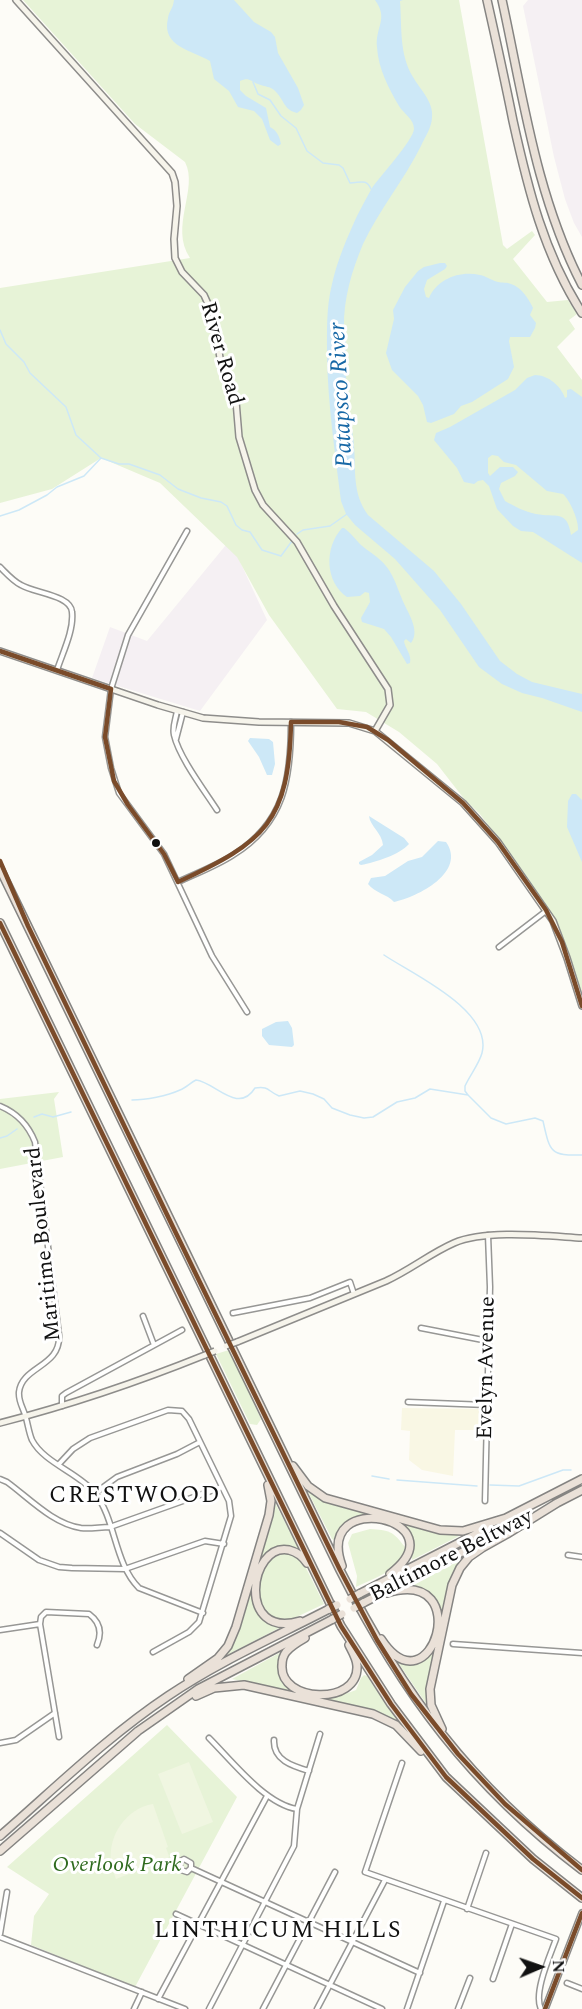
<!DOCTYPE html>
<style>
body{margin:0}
#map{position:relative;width:582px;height:2009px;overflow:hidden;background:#fdfcf7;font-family:Spectral,serif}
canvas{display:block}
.north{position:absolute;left:510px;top:1937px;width:60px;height:60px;-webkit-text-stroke:4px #fff;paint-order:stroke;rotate:88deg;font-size:16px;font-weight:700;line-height:24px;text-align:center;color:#111}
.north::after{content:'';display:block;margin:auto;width:21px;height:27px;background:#111;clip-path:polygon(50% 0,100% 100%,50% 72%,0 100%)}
</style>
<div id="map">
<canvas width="582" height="2009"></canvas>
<div class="north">N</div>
</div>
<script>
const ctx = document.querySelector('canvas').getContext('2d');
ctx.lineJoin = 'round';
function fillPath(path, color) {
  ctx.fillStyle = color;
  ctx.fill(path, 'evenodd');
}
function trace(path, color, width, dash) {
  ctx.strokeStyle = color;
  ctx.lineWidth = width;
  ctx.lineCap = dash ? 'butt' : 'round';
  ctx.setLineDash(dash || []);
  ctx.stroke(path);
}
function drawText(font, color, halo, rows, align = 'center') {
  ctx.font = font + ' Spectral,serif';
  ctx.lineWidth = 6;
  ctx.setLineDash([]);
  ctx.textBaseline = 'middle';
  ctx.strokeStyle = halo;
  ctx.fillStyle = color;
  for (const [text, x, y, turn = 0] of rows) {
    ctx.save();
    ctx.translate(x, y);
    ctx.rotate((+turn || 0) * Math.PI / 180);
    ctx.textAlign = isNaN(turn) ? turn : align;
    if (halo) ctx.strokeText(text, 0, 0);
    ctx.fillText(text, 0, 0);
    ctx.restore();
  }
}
const industrial = new Path2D(`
 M528,0H582V237L574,223L565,199L554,157L523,6Z
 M230,540L267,620L200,711L92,678L110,627L147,641Z`);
const farmland = new Path2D(`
 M402,1408L484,1409V1430H455L453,1476L422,1470L409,1460L410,1431L401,1430Z`);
const green = new Path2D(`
 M23,0H459L503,245L507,249L532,231L535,235L513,259L547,302L568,300L577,314L569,320L575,329L557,347L582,380V996L566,947L548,908L500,840L479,813L465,800L437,764L399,732L366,712L337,709L269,615L237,557L160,483L101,458L52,489L0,503V288L190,258C169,227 199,189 185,162L135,124Z
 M59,1092L54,1099L63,1157L0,1169V1099Z
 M229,1350L261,1419L257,1425L250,1424L216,1354Z
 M305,1486L318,1496L390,1518C364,1517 347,1514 334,1540L332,1539Z
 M274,1501L301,1553L278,1548L264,1556L258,1565H257Z
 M395,1519L447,1533L458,1534L459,1536L412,1560C411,1540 416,1532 395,1519Z
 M370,1529C389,1530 393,1531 405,1547C402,1571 375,1577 356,1587L357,1576L348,1543L352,1534Z
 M283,1551L301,1558L324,1604L288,1621L269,1618C254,1595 258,1583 266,1559Z
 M466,1557L462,1562L441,1628C439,1605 437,1593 412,1586Z
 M251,1588H254L258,1615L265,1621L281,1627L223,1657Z
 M435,1647L437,1648L429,1704L427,1705L395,1658C411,1665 426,1663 435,1647Z
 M285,1650C273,1667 282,1682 296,1693L232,1679Z
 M364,1675L367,1676L398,1722L380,1713L318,1697L348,1693L356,1690L361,1678Z
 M167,1725L237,1797L135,1987L31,1945L34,1916L49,1894L7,1867Z`);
const pitch = new Path2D(`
 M189,1762L213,1822L182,1834L158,1774Z
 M153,1804L168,1847L166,1848L169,1856L168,1859L116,1879C114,1873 111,1867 111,1861C108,1835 127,1808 153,1804Z`);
const water = new Path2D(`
 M174,0H234L254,22L271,32L275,37L278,53L298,88L304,105L301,110L297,113C284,110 284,100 276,92C271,86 265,87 258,84C250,81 249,77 240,81V90L246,96L266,108L270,127C277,131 279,135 281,144L278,146L270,140L262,119L254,111L238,107L229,91L214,79L210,61C192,50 161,47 168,18C169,11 173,9 174,0Z
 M375,0H403L400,1C402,27 399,54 413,77C419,88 434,102 432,117C432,127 425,137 421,146C404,180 379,210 363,244C352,270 343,300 344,328C345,334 346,340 346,346C347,364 345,382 347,401C348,416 353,430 354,445C356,471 352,493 368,515L434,571L461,604L500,661L517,674L532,682L582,694V712L542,698L522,693L502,684L479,667L440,610L395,559L355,525L346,514L341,501C335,453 328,405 327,357C327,332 326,308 332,284C337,261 347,238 357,216C362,206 367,197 372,188C380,176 413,141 414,129C414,119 404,114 399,106C389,89 378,68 377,47C375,27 389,19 375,0Z
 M440,263H445L447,266L445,269L427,280L424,289L426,297L429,298C437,279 460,270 480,275C486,276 491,280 498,282C502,283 507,282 511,284C521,287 529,299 533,308L530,315L536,323L535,328L530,337H510L509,341L514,367L508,379L472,402L461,406L454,414L431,423L427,422L423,405L418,396L392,370L386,353L394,319L393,310L405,287L418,271L424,267Z
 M535,375C548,375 561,386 565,398L567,397V390L571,389L582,397V563L533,532L521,531L513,526L497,509L489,486L483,480L478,481L474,484L464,482L457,468L434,440L436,433L450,427L515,390L527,378ZM492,455L498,456L504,462L516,465L547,491L563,494C570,500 579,521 578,530L571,535C567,509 556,518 536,514C525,512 514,506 505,501L499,489L501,483L515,476L518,472L513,467H500L490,476L488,473V458Z
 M342,528H344C351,533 355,539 361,545C369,552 379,557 386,566C394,576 397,587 402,599C407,612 421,630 411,643L406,639L404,641C405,649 412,654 410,663L407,664L391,637L384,629L362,622L361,618L370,602L369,593L365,592L360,596L347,597C325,582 324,548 342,528Z
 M250,738L269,739L273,742L275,764L272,775H267L259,757L248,741Z
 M572,794H576L582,800V862L567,827L568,801Z
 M369,816L404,838L409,844C399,855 376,862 361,865L359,864V862L372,855L383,845C382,833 370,826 369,816Z
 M438,841L446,842C467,872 418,897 394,902C387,894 375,893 368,884L371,878L385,876L408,861L422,857Z
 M288,1021L292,1028L294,1045L292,1047L269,1045L262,1036V1029L276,1022Z`);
const stream = new Path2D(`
 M253,82L258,94L270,100L281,116L296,128L307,151L323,163L339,165L343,168L350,183C360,183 366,178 371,189
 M0,330L6,344L24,362L30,373L66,407L76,435L101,458L119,464H129L146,470L160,475L178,489L201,498L221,502L227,506L236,525L242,530L250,532L262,550L281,556L292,541
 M0,516L19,510L47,495L57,487L84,476L101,458
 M297,534L303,530L330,526L347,514
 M384,955C412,974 493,1010 482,1053C479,1064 470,1075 465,1086V1091L468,1095
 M132,1100C146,1100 167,1096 180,1090C186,1088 190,1083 196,1080C215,1082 238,1115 255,1088C270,1086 267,1091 279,1096L300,1091L313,1094L324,1099L332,1108L350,1115L364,1118L373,1117L397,1102L415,1098L430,1089L468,1095L491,1118L506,1124L535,1118L543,1121C550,1152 550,1156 582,1155
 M34,1117L42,1114L53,1117L71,1112
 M0,1138L7,1136L17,1129
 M372,1476L389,1479
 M397,1480L477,1486
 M490,1485L519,1486L563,1470H571`);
const street = new Path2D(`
 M187,531L128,635L111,689L105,737L111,768L119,793L164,854L212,956L247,1012
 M0,567C7,574 13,581 21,585C34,593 71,595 72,612C74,630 63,652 57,670
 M177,711C176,718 172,727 174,735C179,757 204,790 217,810
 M176,739L183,712
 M178,882C197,873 216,866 233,855C285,823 291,778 291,722
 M499,947L546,911
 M0,1106C17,1113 28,1124 35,1142L59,1335C61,1367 22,1366 19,1392C18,1402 24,1409 26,1418C28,1425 29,1433 32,1440C44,1463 79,1473 95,1493C116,1520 114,1563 139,1588L203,1613
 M233,1313L310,1298L350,1282L354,1294
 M143,1316L154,1345
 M421,1328L488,1341
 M408,1402L487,1405
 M62,1406V1396L66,1393L182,1330
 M59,1464L73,1449L90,1438L168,1410L182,1411L189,1419L229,1501L231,1516L199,1622L189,1632L153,1652
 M0,1479L7,1482C29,1498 53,1524 81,1528C91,1529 100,1527 110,1527L222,1487
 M95,1493L117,1477L177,1454L200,1442
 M485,1501L490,1287L488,1235
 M0,1533L39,1560L59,1567L72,1568L125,1569L205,1541L224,1544
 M568,1555L582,1557
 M0,1630L40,1624
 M453,1644L582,1653
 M59,1737L40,1624L41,1617L46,1612L89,1614C100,1622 102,1633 97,1645
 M209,1738C232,1761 265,1804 297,1809
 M274,1740C273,1760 292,1766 309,1771
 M0,1743L16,1740L55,1713
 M402,1763L365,1872L556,1939C550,1956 533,1993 541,2009
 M191,1868L187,1872L181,1870L179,1862L184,1859L191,1863V1868L420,1973
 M467,1909L486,1853
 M176,1914L382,2009
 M0,1934L7,1892
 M0,1937L185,2009
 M493,1979L512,1924
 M567,1983L582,1989
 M158,1999L267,1796
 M134,2009L142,1992
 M209,2009L294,1846L297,1809L320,1734
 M263,2009L335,1872
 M317,2009L385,1880
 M407,2009L444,1901
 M458,2009L470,1978`);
const secondary = new Path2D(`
 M16,0L172,173L175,182L177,206L174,239L175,258L182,272L204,295L213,315L221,364L236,401L239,437L255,490L263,505L297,542L334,606L388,689L390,705L375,731
 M0,651L158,705L203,718L259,722L349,723L375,731L463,803L498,842L553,921L567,958L582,1006
 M237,1342L386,1281C410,1270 431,1253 454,1243C486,1229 547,1236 582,1238
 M0,1423C70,1405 138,1382 205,1355
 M545,2009L582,1913`);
const highway = new Path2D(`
 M487,0C496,40 505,81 513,121C528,189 544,254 582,313
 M502,0C523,96 536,196 582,285
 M0,869L340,1570C402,1693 471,1786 582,1870
 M0,923L341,1626L391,1704L446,1777L533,1859L582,1898
 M293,1466L308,1486L325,1498L440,1530L463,1531L506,1518
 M555,1504L582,1490
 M504,1519L582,1479
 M342,1566C313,1486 462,1519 390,1574
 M359,1594L486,1529
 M363,1603L513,1526
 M300,1621C236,1640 249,1542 289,1550C297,1552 303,1557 307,1563
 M305,1638C298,1642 291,1646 286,1652C283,1656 282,1660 282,1665C279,1703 359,1706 357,1666C357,1659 352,1651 349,1645
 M381,1639C431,1715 477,1566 387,1593
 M188,1679L218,1658L228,1646L236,1627L269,1515L271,1501L268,1485
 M196,1696L214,1688L244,1685L373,1714L396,1725L421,1751
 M442,1729L431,1705L430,1689L452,1585L460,1568L469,1557L482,1548L507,1534L557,1503
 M0,1836C54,1789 108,1736 168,1696C218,1662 275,1637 329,1609
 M0,1851L138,1731L198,1689L333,1619`);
const secondaryBridge = new Path2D(`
 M226,1346L237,1342
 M205,1355L215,1351`);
const highwayBridge = new Path2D(`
 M350,1599L359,1594
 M354,1608L363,1603
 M329,1609L337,1605
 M333,1619L342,1614`);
const bus1 = new Path2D(`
 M0,651L111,689
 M111,689L105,737L114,781L128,805L164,854L178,882
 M291,722H339L367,727L388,740L463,803L498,842L546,910L562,942L582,1006
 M0,861L28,926L172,1225L340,1570L377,1640L411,1694L458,1754L505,1804L582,1870
 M178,882C265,842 289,822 291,722
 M0,923L341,1626L391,1704L446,1777L533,1859L582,1898
 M545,2009L582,1913`);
const markers = [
 [156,843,5,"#111"]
];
const streetNames = [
 ["River Road",220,354,74],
 ["Maritime Boulevard",45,1244,-96],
 ["Evelyn Avenue",488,1368,-89],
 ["Baltimore Beltway",452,1557,-27]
];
const parkNames = [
 ["Overlook Park",117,1867]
];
const waterNames = [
 ["Patapsco River",343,395,-93]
];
const neighbourhoodNames = [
 ["CRESTWOOD",135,1497],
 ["LINTHICUM HILLS",278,1932]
];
fillPath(industrial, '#f5f0f3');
fillPath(farmland, '#f9f7e4');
fillPath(green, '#e7f3d7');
fillPath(pitch, '#f0f6e1');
fillPath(water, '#cde8f7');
trace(stream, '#cde8f7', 1.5);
trace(street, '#979795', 7);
trace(secondary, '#8e8d8b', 8);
trace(highway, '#858482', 10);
trace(street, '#fffffe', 4);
trace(secondary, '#f6f4eb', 5);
trace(highway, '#eae1d8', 7);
trace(secondaryBridge, '#8e8d8b', 8, []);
trace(highwayBridge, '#858482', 10, []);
trace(secondaryBridge, '#f6f4eb', 5);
trace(highwayBridge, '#eae1d8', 7);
trace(bus1, '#7a4b2a', 4.5);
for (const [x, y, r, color] of markers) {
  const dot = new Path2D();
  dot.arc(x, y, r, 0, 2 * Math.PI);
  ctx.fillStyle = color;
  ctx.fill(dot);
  trace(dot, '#fff', 2);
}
drawText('22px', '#111', '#fff', streetNames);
drawText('italic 22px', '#2f6b1f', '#fff', parkNames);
drawText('italic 24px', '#1768a6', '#fff', waterNames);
ctx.letterSpacing = '1.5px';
drawText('24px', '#111', '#fff', neighbourhoodNames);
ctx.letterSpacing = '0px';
</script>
